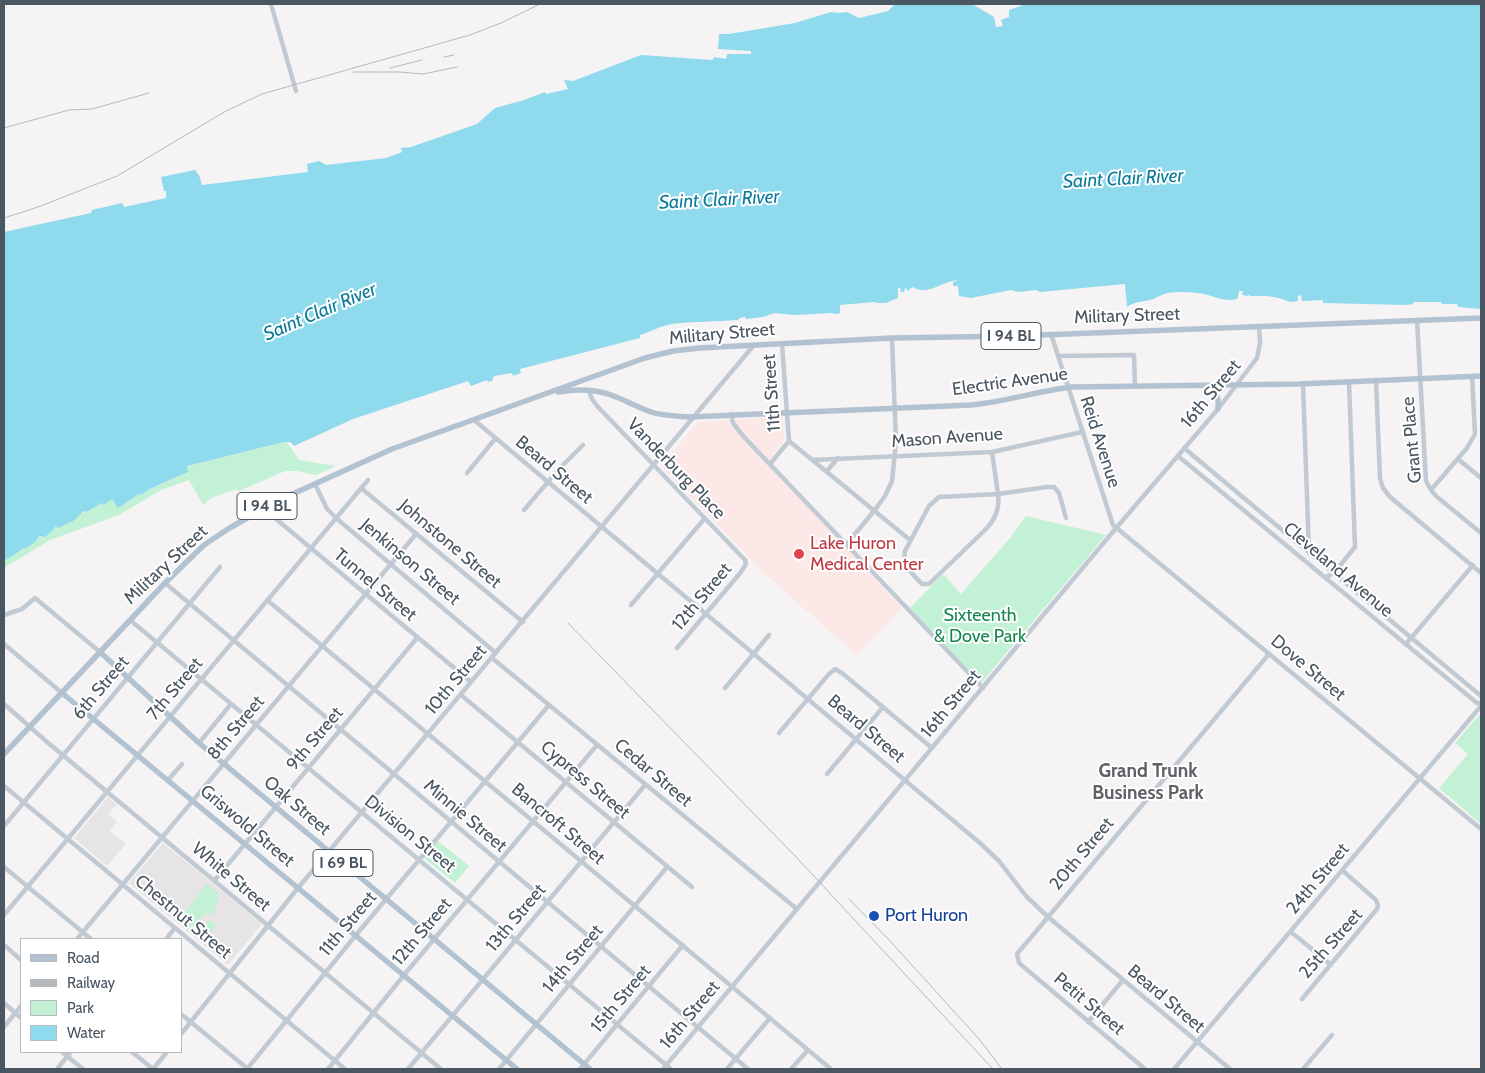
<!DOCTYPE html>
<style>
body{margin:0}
#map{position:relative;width:1485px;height:1073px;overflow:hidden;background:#f5f3f3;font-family:Cabin,sans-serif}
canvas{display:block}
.frame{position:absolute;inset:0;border:5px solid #4a5661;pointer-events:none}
.legend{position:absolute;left:20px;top:938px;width:162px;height:115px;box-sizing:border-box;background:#fff;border:1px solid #b7bbc0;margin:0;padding:6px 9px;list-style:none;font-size:15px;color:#4a5661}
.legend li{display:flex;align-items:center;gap:10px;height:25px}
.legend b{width:25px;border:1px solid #b7bbc0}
</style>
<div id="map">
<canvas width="1485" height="1073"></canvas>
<div class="frame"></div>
<ul class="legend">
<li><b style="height:6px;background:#b3c2d1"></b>Road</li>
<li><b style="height:6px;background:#b5b8bd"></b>Railway</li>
<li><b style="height:14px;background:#c3f1d5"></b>Park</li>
<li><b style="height:14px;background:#90daee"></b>Water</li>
</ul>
</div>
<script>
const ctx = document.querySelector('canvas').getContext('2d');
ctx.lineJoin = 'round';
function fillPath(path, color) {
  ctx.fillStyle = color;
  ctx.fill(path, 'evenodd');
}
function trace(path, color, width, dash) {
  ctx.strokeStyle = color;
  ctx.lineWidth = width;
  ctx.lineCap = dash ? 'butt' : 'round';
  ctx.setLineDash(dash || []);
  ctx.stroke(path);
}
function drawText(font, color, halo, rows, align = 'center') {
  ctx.font = font + ' Cabin,sans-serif';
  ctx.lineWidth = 4;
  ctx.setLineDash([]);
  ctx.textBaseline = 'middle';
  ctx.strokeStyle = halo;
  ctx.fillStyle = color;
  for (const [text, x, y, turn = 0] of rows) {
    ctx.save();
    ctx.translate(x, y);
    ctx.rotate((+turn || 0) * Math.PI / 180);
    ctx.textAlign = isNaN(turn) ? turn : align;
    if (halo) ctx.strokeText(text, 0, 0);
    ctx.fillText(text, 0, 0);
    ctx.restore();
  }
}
const education = new Path2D(`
 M108,797L117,804L108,814L117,822L110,831L126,844L107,866L74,838Z
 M163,843L262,924L228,965L129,883Z`);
const medical = new Path2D(`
 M783,417L784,441L767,463L902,608L857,655L765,574L661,466L698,422Z`);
const green = new Path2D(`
 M284,442H287L299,460L336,466L316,475L297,471H285L239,491L236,489L211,498L203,505L189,480L161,490L119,515L50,540L4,568V561L24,547L26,548C36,541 44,533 55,526L58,528L98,504L102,503L104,504L112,499C126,502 127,503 139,494H142C155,485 173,479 188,472L187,466Z
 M1026,516L1106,535L981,683L910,608L943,574L961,594L1010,538Z
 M1481,713V824L1439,788L1468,754L1455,743Z
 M438,841L469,866L455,883L424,858Z
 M207,884L219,894L215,909L212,914H204L191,930L184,925V913Z
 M210,920L216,925L206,937L200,932Z`);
const water = new Path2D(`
 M895,4H972L994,17L996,27L1003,26L1001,20L1009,17V10L1026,4H1481V309L1458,307L1457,304H1442L1441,302H1414L1413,304L1406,305L1323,303V300L1302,301L1301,295L1298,296V301L1290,302L1279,298L1267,296H1250V294L1248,296L1242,295L1243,291H1239L1238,298C1228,303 1218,298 1208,295C1196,292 1180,291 1168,293C1163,294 1158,297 1153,299C1144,302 1135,301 1127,307L1125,284L1040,292L1036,290L1018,292L1011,290L971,298L959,296L958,286H953V282L959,280C943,280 928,297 913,287L907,291L906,288H905L904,292H901L900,288H898V298L886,303H876L875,302L840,305V313L836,314L832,313L796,315L774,313L763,317L746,319L745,317L739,318L738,320C716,322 694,321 672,324C659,326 651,332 640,335V338L520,369L521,373L513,376L512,373L494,376L492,381L488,382L487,380L471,386L468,381L353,419L294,446L290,442H284L187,466L188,472C173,479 155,485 142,494H139L118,508L112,499L104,505L102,503L86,512L84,511L73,521L58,528L55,526V528L45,537L40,536L34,543L26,548H24L4,561V232L91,213L92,210L122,203L124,207L166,198V191H164L161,177L195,170L199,175L202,185L308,172L307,164L319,161L326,165L386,158L402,152L401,148L411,147L477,124L495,108L524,100L545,92L546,94L568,89L564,80L573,81L641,55L713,60L714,57L726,59L727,54H751V51L718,49L719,34H729L795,23L831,12L839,13L847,12L859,18L888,11Z`);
const minor = new Path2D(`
 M271,4L296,91
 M1417,320L1426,481L1431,490L1436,496L1481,533
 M1051,334L1113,525L1481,829
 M1058,356L1134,355L1135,386
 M1376,380L1380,479L1383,488L1390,497L1481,573
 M1303,384L1309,553
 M589,391L592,399L598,407L745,560L746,564L741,572L677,648
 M731,414L733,423L744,437L983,688
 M474,420L980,843L999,861L1026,896L1048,917L1230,1069
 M789,441L910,540
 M1184,448L1481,696
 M992,452L998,494C1000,508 995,520 985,530L929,584H922C913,575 902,565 905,551L929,506L939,497L998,494L1047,487H1054L1059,493L1066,518
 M1178,456L1477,703H1481
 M1458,459L1481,478
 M812,460L992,452L1082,432
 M770,464L789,441L782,344
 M827,471L838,458
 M467,473L495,439
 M315,484L327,509L336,518L496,653
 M361,488L523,622
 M1431,490L1467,448L1475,434L1472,376
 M263,508L471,682
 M524,510L559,469L583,445
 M846,545L874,511L885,496L892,481L896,442L892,338
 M1326,577L1334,573L1355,547L1349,382
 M165,583L748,1069
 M267,600L831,1069
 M631,605L705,518
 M4,615L22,609L35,598L100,652
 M130,620L671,1069
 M4,644L62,693
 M1406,644L1473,565
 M492,658L797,909
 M725,688L769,635
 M461,695L692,887
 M4,704L47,742L441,1069
 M779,733L829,674L835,669L842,673L932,748
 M199,743L231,704
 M827,774L883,707
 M168,780L182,764
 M4,786L345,1069
 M4,826L220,567
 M4,867L91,939
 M214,881L417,638
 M4,915L368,480
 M1291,932L1330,964
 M77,939L416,534
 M166,939L175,928
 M4,945L21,960
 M1302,999L1377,909L1378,905L1376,900L1343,871
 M4,1003L21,1018
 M181,1014L248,1069
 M1088,1022L1123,980
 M4,1027L21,1006
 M181,1034L298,888L754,345
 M62,1052L83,1069
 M132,1052L153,1069
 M57,1069L71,1052
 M153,1069L167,1052
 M247,1069L356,935L549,705
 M328,1069L404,975L597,745
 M408,1069L645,785
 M499,1069L667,867
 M580,1069L683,945
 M663,1069L1117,527L1218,409L1257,358L1260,343L1259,326
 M727,1069L770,1018
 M791,1069L808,1050
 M1145,1069L1019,963L1017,954L1269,654
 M1174,1069L1481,706
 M1303,1069L1332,1035`);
const major = new Path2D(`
 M1207,386C1217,392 1219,398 1218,409
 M558,392C576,389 594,389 611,395C625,400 637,407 651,412C663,416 676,416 689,417L971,405C1005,402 1038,391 1072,387L1300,384L1481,376
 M100,652L199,743L590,1069
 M62,693L517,1069
 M4,754L165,583L204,545L228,529L277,501L392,449L645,358L673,351L699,348L892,338L1015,336L1481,318`);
const rail = new Path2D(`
 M444,57L454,55
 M390,68L422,60
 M353,72H399L423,74L457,67
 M4,128L69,110L92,109L149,93
 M4,218L38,207L117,176L226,111L262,94L470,35L501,23L540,4
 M568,623L798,859L993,1069
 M849,899L891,942L979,1039L1002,1069`);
const markers = [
 [799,554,6,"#e0444e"],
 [874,916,6,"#1a4fb4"]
];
const shields = [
 [1011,336,60],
 [267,506,60],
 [343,863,60]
];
const shieldNames = [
 ["I 94 BL",1011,336],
 ["I 94 BL",267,506],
 ["I 69 BL",343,863]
];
const streetNames = [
 ["Military Street",1127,316,-2],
 ["Military Street",722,334,-5],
 ["Electric Avenue",1010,382,-8],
 ["11th Street",772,393,-94],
 ["16th Street",1211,394,-50],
 ["Mason Avenue",947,438,-4],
 ["Grant Place",1412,440,-95],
 ["Reid Avenue",1100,442,72],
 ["Vanderburg Place",676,469,46],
 ["Beard Street",554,470,40],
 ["Johnstone Street",450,544,40],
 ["Jenkinson Street",410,562,40],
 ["Military Street",166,565,-43],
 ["Cleveland Avenue",1338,570,40],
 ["Tunnel Street",375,585,40],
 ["12th Street",702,597,-50],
 ["Dove Street",1308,668,40],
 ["10th Street",456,680,-50],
 ["6th Street",101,688,-50],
 ["7th Street",175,689,-50],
 ["16th Street",951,704,-50],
 ["8th Street",236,728,-50],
 ["Beard Street",866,729,40],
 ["9th Street",315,739,-50],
 ["Cedar Street",653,773,40],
 ["Cypress Street",585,780,40],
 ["Oak Street",297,806,40],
 ["Minnie Street",465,816,40],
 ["Bancroft Street",558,824,40],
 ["Griswold Street",247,826,40],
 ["Division Street",410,834,39],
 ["20th Street",1082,854,-50],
 ["White Street",231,877,40],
 ["24th Street",1318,879,-50],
 ["Chestnut Street",183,917,40],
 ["13th Street",516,918,-50],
 ["11th Street",348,924,-50],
 ["12th Street",422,932,-50],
 ["25th Street",1331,944,-49],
 ["14th Street",573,959,-50],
 ["15th Street",621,999,-50],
 ["Beard Street",1166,999,40],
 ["Petit Street",1089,1004,40],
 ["16th Street",690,1015,-50]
];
const healthNames = [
 ["Lake Huron",810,544],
 ["Medical Center",810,565]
];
const parkNames = [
 ["Sixteenth",980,616],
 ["& Dove Park",980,637]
];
const transitNames = [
 ["Port Huron",885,916]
];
const waterNames = [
 ["Saint Clair River",1123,179,-3],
 ["Saint Clair River",719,200,-3],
 ["Saint Clair River",320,312,-23]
];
const neighbourhoodNames = [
 ["Grand Trunk",1148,771],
 ["Business Park",1148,793]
];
fillPath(education, '#e6e4e5');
fillPath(medical, '#fce8e6');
fillPath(green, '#c3f1d5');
fillPath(water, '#90daee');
trace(minor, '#c1cad2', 4.5);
trace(major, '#b3c2d1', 5.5);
trace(rail, '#b5b8bd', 1);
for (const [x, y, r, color] of markers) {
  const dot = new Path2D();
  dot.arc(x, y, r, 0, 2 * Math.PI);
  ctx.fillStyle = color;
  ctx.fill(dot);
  trace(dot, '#fff', 2);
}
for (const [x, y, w] of shields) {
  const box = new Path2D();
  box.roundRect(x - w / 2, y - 13.5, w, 27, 4);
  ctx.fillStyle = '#fff';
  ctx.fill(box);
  trace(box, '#4a5661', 1);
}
drawText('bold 16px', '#4a5661', null, shieldNames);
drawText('18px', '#4a5661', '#fff', streetNames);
drawText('18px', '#be3a42', '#fff', healthNames, 'left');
drawText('18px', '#17864f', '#fff', parkNames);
drawText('18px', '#164399', '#fff', transitNames, 'left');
drawText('italic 19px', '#0c7c9b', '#fff', waterNames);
drawText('bold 19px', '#5f6368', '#fff', neighbourhoodNames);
</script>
